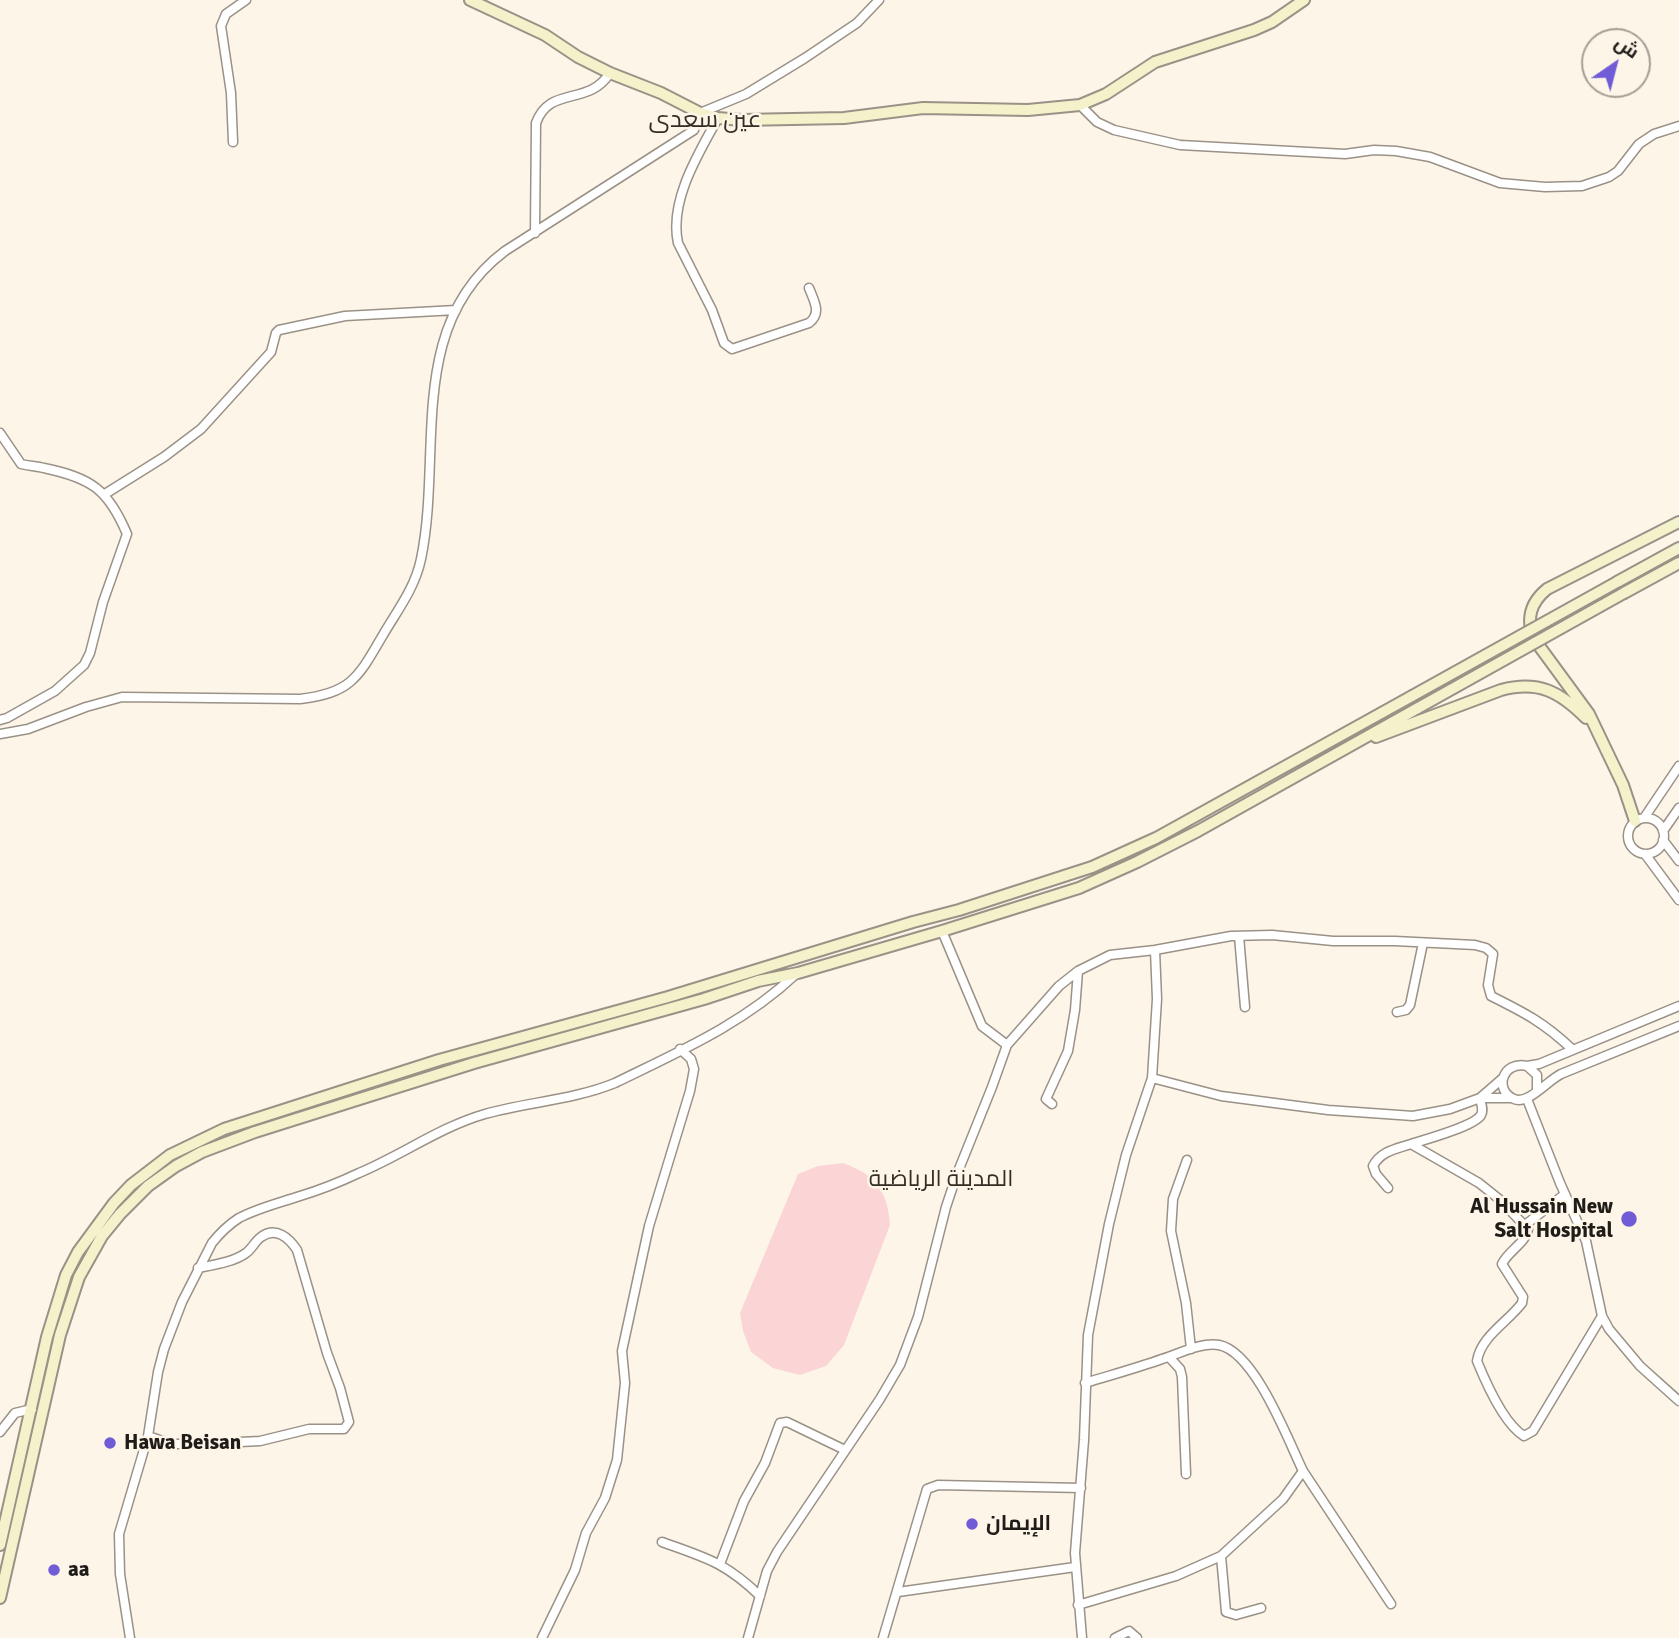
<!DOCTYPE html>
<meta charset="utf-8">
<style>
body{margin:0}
#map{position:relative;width:1679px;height:1638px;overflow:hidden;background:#fef5e9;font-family:Signika,Cairo,sans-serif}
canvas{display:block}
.north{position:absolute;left:1581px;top:28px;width:70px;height:70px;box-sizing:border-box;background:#fef5e9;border:2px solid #a59f96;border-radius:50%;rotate:35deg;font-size:19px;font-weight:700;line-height:28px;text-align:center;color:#201d19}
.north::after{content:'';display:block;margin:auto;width:24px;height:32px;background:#705cd6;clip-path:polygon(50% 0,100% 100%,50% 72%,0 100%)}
</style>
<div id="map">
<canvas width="1679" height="1638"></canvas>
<div class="north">ش</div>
</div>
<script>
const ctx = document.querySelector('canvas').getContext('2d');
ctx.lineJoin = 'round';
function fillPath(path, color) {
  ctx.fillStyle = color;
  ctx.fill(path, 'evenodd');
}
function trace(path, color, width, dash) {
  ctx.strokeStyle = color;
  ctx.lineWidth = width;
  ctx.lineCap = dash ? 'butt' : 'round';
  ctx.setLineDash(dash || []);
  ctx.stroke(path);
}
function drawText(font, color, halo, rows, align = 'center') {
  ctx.font = font + ' Signika,Cairo,sans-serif';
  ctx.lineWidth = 5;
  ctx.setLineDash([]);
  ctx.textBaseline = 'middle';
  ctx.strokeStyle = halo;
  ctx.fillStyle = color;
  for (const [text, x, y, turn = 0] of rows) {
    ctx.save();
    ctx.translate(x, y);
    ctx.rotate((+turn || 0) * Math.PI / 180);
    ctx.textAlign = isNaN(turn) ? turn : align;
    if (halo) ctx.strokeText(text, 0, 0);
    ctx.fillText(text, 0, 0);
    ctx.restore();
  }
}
const green = new Path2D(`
 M843,1163C876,1175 887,1190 890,1225L844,1345L826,1366L800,1375L773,1368L751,1352L743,1331L740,1313L798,1174L818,1166Z`);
const street = new Path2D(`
 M1080,105L1097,122L1114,130L1180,145L1345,154L1374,150L1396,151L1430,157L1500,183L1545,187L1582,186L1609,177L1618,171L1639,144L1654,134L1679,126
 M718,118C698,154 669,201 678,243L712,310L724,343L732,349L809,323C822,313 814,301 809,288
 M233,142L231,93L221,26L226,14L246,0
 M535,233L536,123C550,85 588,107 610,73
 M0,433L21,464C29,466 36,466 44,468C91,478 108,489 127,534L103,602L90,653L84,665L55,691L7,718L0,720
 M105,494L164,457L201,429L271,352L276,333L279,330L345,316L456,310
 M0,734L28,729L86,707L122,697L300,699C351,693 358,678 383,635C397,611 415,588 421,559C443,454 405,326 505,251L694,130L700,113L746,94L805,58L857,23L879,0
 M1644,818L1679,766
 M1628 836a18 18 0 1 1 36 0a18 18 0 1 1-36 0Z
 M1663,831L1679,808
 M1663,840L1679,861
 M1645,854L1679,900
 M942,931L982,1026L1007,1045
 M1239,936L1245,1007
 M1397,1012L1406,1010L1410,1005L1423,943
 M1527,1066L1539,1064L1679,1006
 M1152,1078L1221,1096L1328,1110L1413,1116L1450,1109L1480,1098L1503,1078
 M1537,1089V1075L1527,1066C1503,1060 1493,1090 1514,1099C1528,1105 1547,1081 1561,1074L1679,1026
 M1480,1098C1481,1104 1484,1110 1481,1115C1475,1126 1424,1140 1411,1144L1479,1183L1499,1199L1528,1229C1526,1243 1508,1251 1502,1264L1523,1297L1522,1303C1508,1322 1481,1336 1477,1361C1486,1383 1504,1424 1524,1436L1533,1431L1602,1316
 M1480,1098H1512
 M1527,1099L1560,1183L1586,1241L1602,1316L1609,1329L1640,1366L1679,1401
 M1052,1104L1046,1099L1068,1051L1075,1010L1078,971
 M1187,1160L1173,1199L1171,1231L1186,1303L1191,1349
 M1388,1188L1376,1174L1373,1166C1381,1151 1396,1149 1411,1144
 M1525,1225L1565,1194
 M1169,1357L1180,1369L1182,1377L1186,1474
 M1085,1383C1111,1375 1137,1368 1162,1359C1179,1354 1200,1342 1219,1345C1255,1352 1288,1440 1303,1471
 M0,1432L15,1413L32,1409
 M148,1436L171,1444H200L260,1441L309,1429H344L349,1422L340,1388L327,1353L297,1250C289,1238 276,1226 261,1237C255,1241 252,1249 246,1253C234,1262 213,1265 198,1268
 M662,1542C706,1558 725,1562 760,1596
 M1221,1556L1226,1612L1236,1615L1261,1608
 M720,1564L744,1501L765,1463L780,1423L787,1422L845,1450
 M898,1592L1075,1567
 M1078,1605L1176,1576L1221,1556L1283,1499L1303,1471L1391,1604
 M130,1638L120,1574L119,1534L148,1436L158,1372L164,1349L182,1302L212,1243C220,1233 228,1225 239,1218C258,1208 279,1203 300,1196C320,1190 340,1182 359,1173C402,1155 440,1127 485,1114C528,1102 573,1100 615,1083C680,1051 743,1024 796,974
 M542,1638L575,1570L586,1533L605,1498L617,1460L625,1383L622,1351L649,1226L690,1091L694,1069L691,1059L680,1049
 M748,1638L767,1571L777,1552L880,1399L900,1365L918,1317L946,1207L957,1174L992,1087L1007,1045L1059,986L1078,971L1110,955L1155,950L1231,936L1272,935L1333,941H1395L1475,945L1486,948L1493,954L1488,985L1491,996C1525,1013 1543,1022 1572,1049
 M883,1638L927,1489L938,1485L1081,1488
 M1082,1638L1075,1553L1084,1440L1088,1335L1109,1224L1126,1155L1152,1078L1157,999L1155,950
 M1115,1638L1129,1631L1137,1638`);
const secondary = new Path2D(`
 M470,0L545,35L578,57L610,73L661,93L700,113L718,118L741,120L844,118L923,108L1028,110L1080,105L1106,94L1155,62L1254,30L1272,22L1304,0
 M1617,582L1679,548
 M1624,593L1679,563
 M1376,737L1501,690C1539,680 1560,692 1586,718
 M1635,821L1623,785L1589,714L1534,639C1526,619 1530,603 1547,589L1679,522
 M0,1545L47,1337L66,1275L78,1252L114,1203L131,1185L170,1155L224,1129L361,1085L439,1060L668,997L913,922L959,910L1092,867L1156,838L1412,696
 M0,1598L60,1335L79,1277L102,1236L120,1214L148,1186L176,1166L202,1152L255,1132L474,1063L704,999L758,981L798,973L942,931L1079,888L1137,862L1198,831L1418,708`);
const secondaryBridge = new Path2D(`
 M1412,696L1617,582
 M1418,708L1624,593`);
const markers = [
 [1629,1219,9,"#705cd6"],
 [110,1443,7,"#705cd6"],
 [972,1524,7,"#705cd6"],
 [54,1570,7,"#705cd6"]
];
const poiNames = [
 ["Al Hussain New",1613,1207,"right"],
 ["Salt Hospital",1613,1231,"right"],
 ["Hawa Beisan",124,1443],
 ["الإيمان",986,1524],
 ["aa",68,1570]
];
const neighbourhoodNames = [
 ["المدينة الرياضية",941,1180]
];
const quarterNames = [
 ["عين سعدى",705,121]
];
fillPath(green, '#fbd4d5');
trace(street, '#9a9187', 11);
trace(secondary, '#9a9187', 14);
trace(street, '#fff', 8);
trace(secondary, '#f4f2cb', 10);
trace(secondaryBridge, '#9a9187', 14, []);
trace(secondaryBridge, '#f4f2cb', 10);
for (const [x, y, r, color] of markers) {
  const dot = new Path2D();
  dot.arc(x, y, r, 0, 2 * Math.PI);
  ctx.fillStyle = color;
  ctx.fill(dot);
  trace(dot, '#fef5e9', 2.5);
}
drawText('bold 21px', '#201d19', '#fef5e9', poiNames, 'left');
drawText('23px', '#332d24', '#fef5e9', neighbourhoodNames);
drawText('24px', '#332d24', '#fef5e9', quarterNames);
</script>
